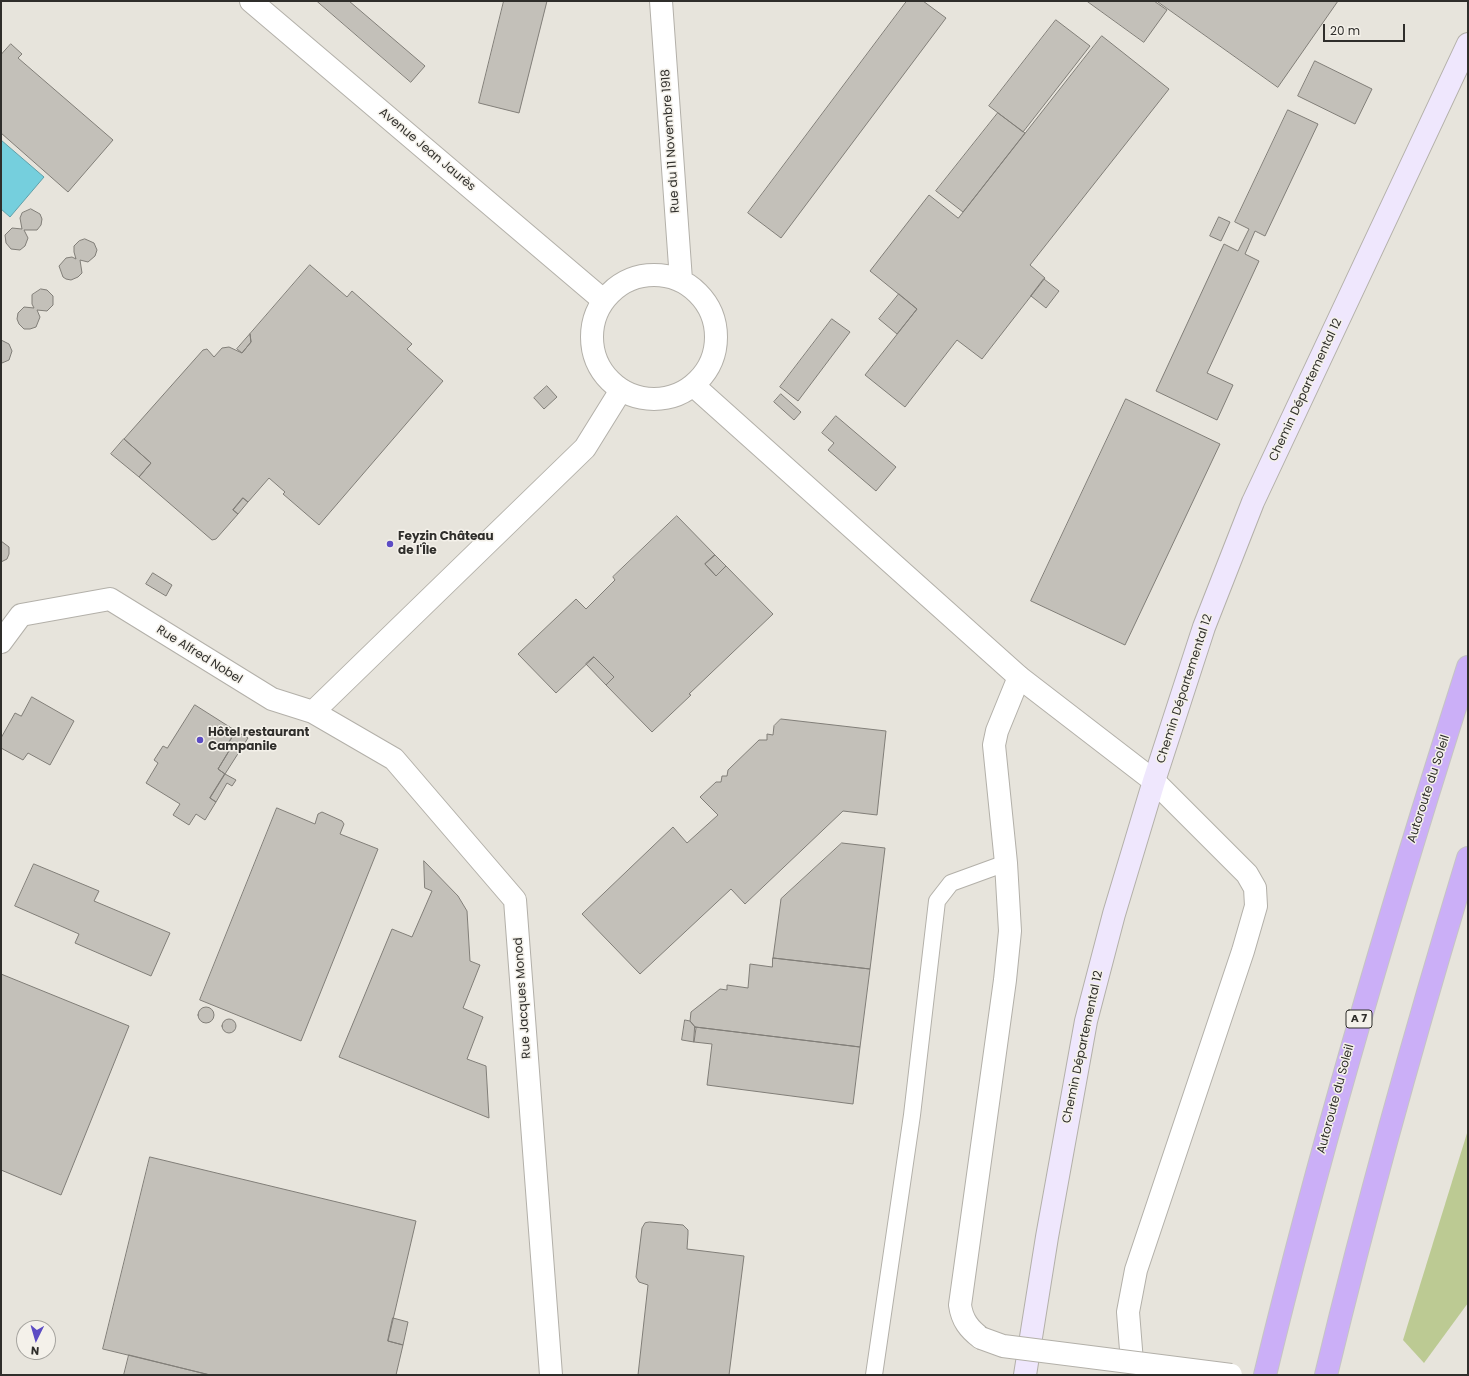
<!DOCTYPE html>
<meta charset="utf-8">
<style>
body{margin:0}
#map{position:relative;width:1469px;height:1376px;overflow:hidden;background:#e7e4dc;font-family:Poppins,sans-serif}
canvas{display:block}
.frame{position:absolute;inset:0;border:2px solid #2f2e2b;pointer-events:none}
.north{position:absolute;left:16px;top:1320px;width:40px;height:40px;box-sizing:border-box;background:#f4f1ea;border:1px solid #a5a39e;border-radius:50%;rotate:185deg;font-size:11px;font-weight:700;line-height:16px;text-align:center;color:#2f2e2b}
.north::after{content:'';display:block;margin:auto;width:14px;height:18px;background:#5c4cc4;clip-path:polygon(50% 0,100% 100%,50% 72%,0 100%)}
.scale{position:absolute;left:1323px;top:24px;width:82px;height:18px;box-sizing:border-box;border:2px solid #2f2e2b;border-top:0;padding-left:5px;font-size:12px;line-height:14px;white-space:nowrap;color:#2f2e2b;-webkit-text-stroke:3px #f4f1ea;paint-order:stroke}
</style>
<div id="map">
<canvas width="1469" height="1376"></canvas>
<div class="frame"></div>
<div class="north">N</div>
<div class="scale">20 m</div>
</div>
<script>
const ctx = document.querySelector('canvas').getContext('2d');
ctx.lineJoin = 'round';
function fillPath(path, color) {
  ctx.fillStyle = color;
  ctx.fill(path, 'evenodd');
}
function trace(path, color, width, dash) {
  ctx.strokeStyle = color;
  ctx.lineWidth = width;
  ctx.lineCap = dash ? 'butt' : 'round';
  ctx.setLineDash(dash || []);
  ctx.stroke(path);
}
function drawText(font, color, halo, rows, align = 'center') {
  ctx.font = font + ' Poppins,sans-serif';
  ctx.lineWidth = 3;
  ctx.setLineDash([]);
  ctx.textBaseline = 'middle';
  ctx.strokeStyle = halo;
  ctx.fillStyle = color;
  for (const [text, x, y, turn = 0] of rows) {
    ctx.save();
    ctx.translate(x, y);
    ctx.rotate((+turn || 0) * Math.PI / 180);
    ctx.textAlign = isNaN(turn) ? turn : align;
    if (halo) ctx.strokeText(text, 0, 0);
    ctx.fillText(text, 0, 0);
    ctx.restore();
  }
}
const green = new Path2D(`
 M1468,1130V1303L1424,1363L1403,1340Z`);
const water = new Path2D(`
 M1,140L44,177L10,217L1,209Z`);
const building = new Path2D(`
 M317,1H349L425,66L411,82Z
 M504,1H547L519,113L479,103Z
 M907,1H923L946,18L781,238L748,213Z
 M1087,1H1154L1167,10L1144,42Z
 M1157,1H1338L1278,87Z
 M1056,20L1090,46L1023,132L989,106Z
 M1102,36L1169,89L1030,265L1045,278L982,359L957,340L905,407L865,375L917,309L870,271L929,195L958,218Z
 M11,44L22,54L18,58L113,140L68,192L1,133V55Z
 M1315,61L1372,89L1355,124L1298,96Z
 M1288,110L1318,124L1265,236L1255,231L1245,254L1259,261L1207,373L1233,385L1217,420L1156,391L1224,244L1238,251L1249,229L1235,222Z
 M998,113L1025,133L963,212L936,191Z
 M31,209L40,214L42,219L41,225L37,230H24L28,238L25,246L20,250L11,249L6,243L5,235L12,228L22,229L20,218L22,213Z
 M1219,217L1230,222L1221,241L1210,236Z
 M85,239L94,243L97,250L95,256L88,262L80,260L82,273L78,277L71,280L66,279L63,277L59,266L66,258L72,257L76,259L74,252V246L79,241Z
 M310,265L347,297L352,291L412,344L407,349L443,381L319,525L283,494L285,492L269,478L248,502L243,498L233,510L238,514L216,539L212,540L139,477L151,463L124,439L203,350L207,349L214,357L222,348L229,347L242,353L251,342L250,334Z
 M1044,279L1059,291L1046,308L1031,296Z
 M41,289L47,290L53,296V305L47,311L37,310L40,317L36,327L30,329H24L19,324L17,319L18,313L24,307L34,308L32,304V295Z
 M899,294L917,309L897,334L879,319Z
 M832,319L850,332L798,401L780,387Z
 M250,334L251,342L242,353L237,349Z
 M1,340L9,344L12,351L9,360L2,363Z
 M547,386L557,397L544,409L534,398Z
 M781,394L801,412L794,420L774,402Z
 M1126,399L1220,444L1125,645L1031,601Z
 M836,416L896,467L876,491L828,450L834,443L822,433Z
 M124,439L151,463L139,477L111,454Z
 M243,498L248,502L238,514L233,510Z
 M677,516L715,555L705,564L716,576L726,566L773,614L689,694L691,695L652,732L606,685L614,677L594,657L556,693L518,654L576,599L586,609L615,580L613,577Z
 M1,541L9,547V554L7,559L1,562Z
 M715,555L726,566L716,576L705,564Z
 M153,573L172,585L166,596L146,584Z
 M594,657L614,677L606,685L586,664Z
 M32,697L74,721L50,765L28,753L23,760L1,748V738L15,713L21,716Z
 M195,705L236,731L228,744L232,746L218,769L225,774L210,798L216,802L205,820L196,814L189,825L173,815L180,804L146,783L158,763L154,760L163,746L167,748Z
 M781,719L886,731L877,815L843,811L745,904L731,889L640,974L582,914L673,827L687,843L718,815L700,797L716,782H721L722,776H727L728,770L759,740H767V734L773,735L774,726Z
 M236,731L248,738L225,774L218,769L232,746L228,744Z
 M225,774L236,780L232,786L227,783L216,802L210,798Z
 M277,808L315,824L318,814L322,812L342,821L344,824L340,834L378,849L301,1041L200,1000Z
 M842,843L885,848L870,969L773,958L781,899Z
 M424,861L458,896L467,911L470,961L480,965L463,1008L483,1017L467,1059L486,1066L489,1118L339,1057L392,929L412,937L432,891L425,888Z
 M34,864L99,891L94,901L170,933L151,976L75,943L79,934L15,906Z
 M773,958L870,969L860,1047L695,1027L690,1021L691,1012L720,989L727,990V985L748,988L750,964L772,967Z
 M1,974L129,1026L61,1195L1,1170Z
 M198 1015a8 8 0 1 1 16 0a8 8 0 1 1-16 0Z
 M222 1026a7 7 0 1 1 14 0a7 7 0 1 1-14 0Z
 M685,1020L690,1021L696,1028L694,1042L682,1040Z
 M695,1027L860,1047L853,1104L707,1085L712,1044L694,1042Z
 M150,1157L416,1221L388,1341L403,1345L396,1375H210L103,1349Z
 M650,1222L683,1225L688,1230V1234L687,1249L744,1256L729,1375H638L648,1285L639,1282L636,1277L642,1228L645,1223Z
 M393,1318L408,1322L403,1345L388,1341Z
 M129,1355L210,1375H124Z`);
const service = new Path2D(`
 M874,1375L912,1115L937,901L951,883L1006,863`);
const minor = new Path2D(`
 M251,1L603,300
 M1,642L21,615L110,599L272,699L313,712L585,448L621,390
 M313,712L394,759L515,900L551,1375
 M981,1338C969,1329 962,1320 960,1305L1005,980L1010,931L1006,863L994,745L997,731L1019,677
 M1132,1362L1128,1312L1136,1270L1243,951L1256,906L1255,888L1247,874L1154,781`);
const tertiary = new Path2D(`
 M661,1L681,280
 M592 337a62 62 0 1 1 124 0a62 62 0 1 1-124 0Z
 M694,386L1019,677L1154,781`);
const secondary = new Path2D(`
 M1025,1375L1047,1237L1086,1021L1114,914L1154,781L1204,627L1253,502L1468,44`);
const motorway = new Path2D(`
 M1265,1375C1323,1136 1393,901 1468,667
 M1326,1375C1368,1201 1416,1029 1468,858`);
const minorBridge = new Path2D(`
 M981,1338L1003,1346L1231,1375`);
const markers = [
 [390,544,4,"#5c4cc4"],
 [200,740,4,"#5c4cc4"]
];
const shields = [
 [1359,1019,26]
];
const shieldNames = [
 ["A 7",1359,1019]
];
const streetNames = [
 ["Rue du 11 Novembre 1918",671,141,-94],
 ["Avenue Jean Jaurès",427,150,40],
 ["Chemin Départemental 12",1306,390,-65],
 ["Rue Alfred Nobel",199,655,32],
 ["Chemin Départemental 12",1185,689,-72],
 ["Autoroute du Soleil",1429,789,-72],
 ["Rue Jacques Monod",523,998,-94],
 ["Chemin Départemental 12",1083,1047,-78],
 ["Autoroute du Soleil",1336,1099,-75]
];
const poiNames = [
 ["Feyzin Château",398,537],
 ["de l'Île",398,551],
 ["Hôtel restaurant",208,733],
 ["Campanile",208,747]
];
fillPath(green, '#bcca93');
fillPath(water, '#75cfdd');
trace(water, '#609fa8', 1);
fillPath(building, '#c3c0b9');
trace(building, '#817e78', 1);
trace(service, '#b3b0a9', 18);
trace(minor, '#b3b0a9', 24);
trace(tertiary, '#b3b0a9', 24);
trace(secondary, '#b3b0a9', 24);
trace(motorway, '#c5c4c4', 24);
trace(service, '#fff', 16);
trace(minor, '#fff', 22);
trace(tertiary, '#fff', 22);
trace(secondary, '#efe7fd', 22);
trace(motorway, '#cbaff7', 22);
trace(minorBridge, '#b3b0a9', 24, []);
trace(minorBridge, '#fff', 22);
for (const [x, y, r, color] of markers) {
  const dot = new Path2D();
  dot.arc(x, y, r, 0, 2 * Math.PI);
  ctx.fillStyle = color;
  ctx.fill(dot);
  trace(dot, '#f4f1ea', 1.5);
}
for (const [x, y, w] of shields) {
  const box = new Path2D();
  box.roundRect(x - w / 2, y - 9, w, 18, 3);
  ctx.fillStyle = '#f4f1ea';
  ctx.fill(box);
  trace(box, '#2f2e2b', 1);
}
drawText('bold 11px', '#2f2e2b', null, shieldNames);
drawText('12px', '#2f2e2b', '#f4f1ea', streetNames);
drawText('bold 12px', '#2f2e2b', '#f4f1ea', poiNames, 'left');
</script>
